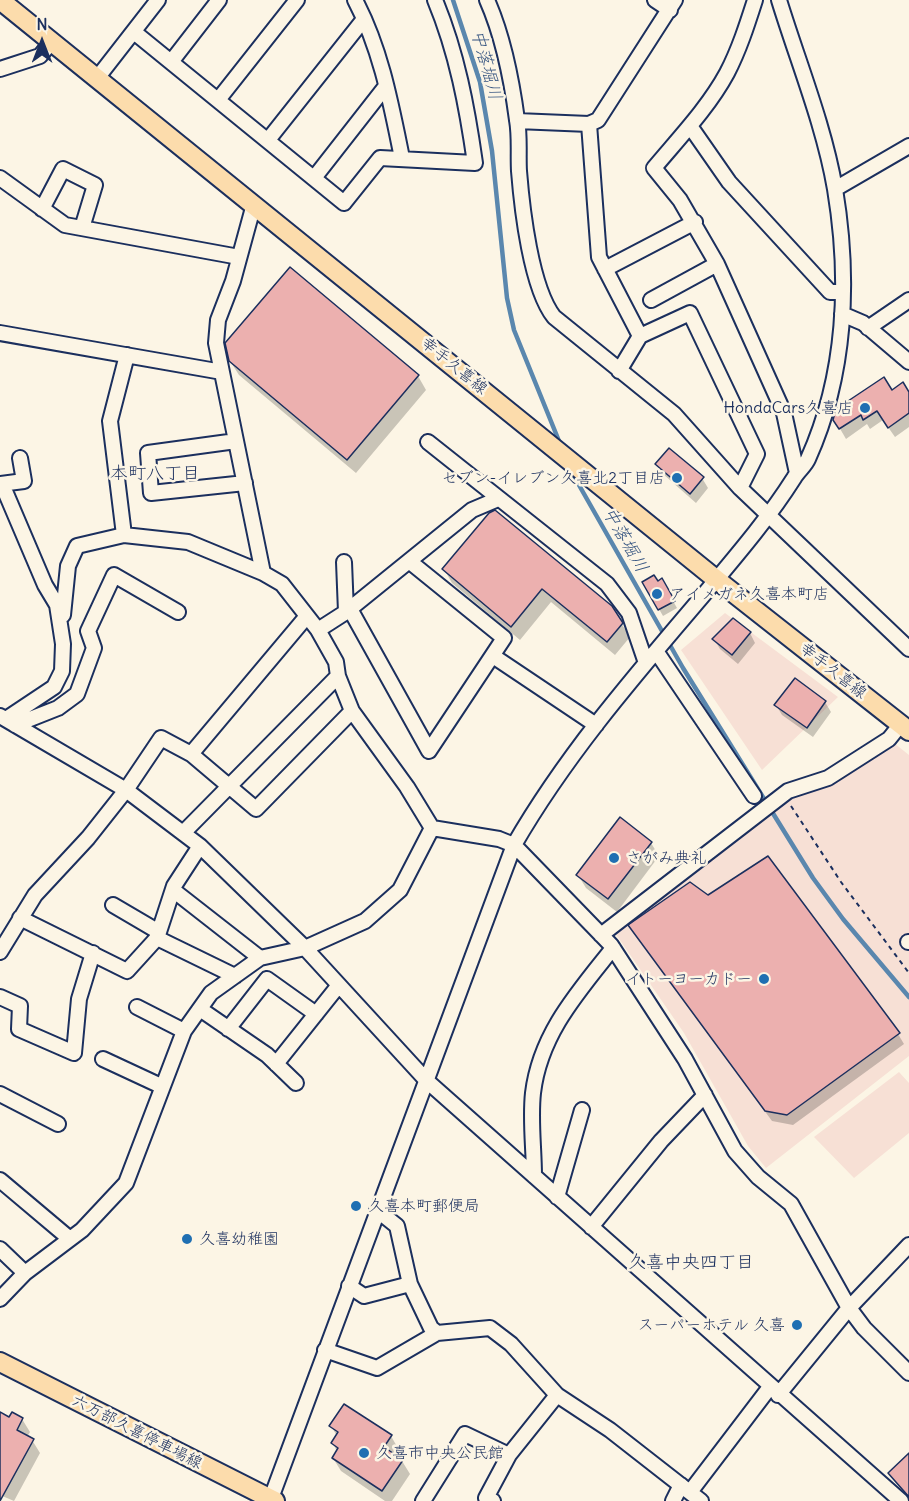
<!DOCTYPE html>
<meta charset="utf-8">
<style>
body{margin:0}
#map{position:relative;width:909px;height:1501px;overflow:hidden;background:#fcf5e5;font-family:Delius,sans-serif}
canvas{display:block}
.north{position:absolute;left:12px;top:12px;width:60px;height:60px;-webkit-text-stroke:4px #fcf5e5;paint-order:stroke;rotate:0deg;font-size:16px;font-weight:700;line-height:24px;text-align:center;color:#1b2f5e}
.north::after{content:'';display:block;margin:auto;width:21px;height:27px;background:#1b2f5e;clip-path:polygon(50% 0,100% 100%,50% 72%,0 100%)}
</style>
<div id="map">
<canvas width="909" height="1501"></canvas>
<div class="north">N</div>
</div>
<script>
const ctx = document.querySelector('canvas').getContext('2d');
ctx.lineJoin = 'round';
function fillPath(path, color) {
  ctx.fillStyle = color;
  ctx.fill(path, 'evenodd');
}
function trace(path, color, width, dash) {
  ctx.strokeStyle = color;
  ctx.lineWidth = width;
  ctx.lineCap = dash ? 'butt' : 'round';
  ctx.setLineDash(dash || []);
  ctx.stroke(path);
}
function drawText(font, color, halo, rows, align = 'center') {
  ctx.font = font + ' Delius,"Klee One",sans-serif';
  ctx.lineWidth = 5;
  ctx.setLineDash([]);
  ctx.textBaseline = 'middle';
  ctx.strokeStyle = halo;
  ctx.fillStyle = color;
  for (const [text, x, y, turn = 0] of rows) {
    ctx.save();
    ctx.translate(x, y);
    ctx.rotate((+turn || 0) * Math.PI / 180);
    ctx.textAlign = isNaN(turn) ? turn : align;
    if (halo) ctx.strokeText(text, 0, 0);
    ctx.fillText(text, 0, 0);
    ctx.restore();
  }
}
const built = new Path2D(`
 M725,613L838,697L762,770L681,650Z
 M889,739L909,755V1056L766,1168L748,1146L684,1033L606,920L779,787L882,752Z
 M899,1072L909,1083V1133L854,1178L814,1137Z`);
const shadow = new Path2D(`
 M230,361L418,376L426,390L356,473L239,375Z
 M892,392L909,394V427L895,437L883,420L870,429L867,424L846,439L835,420Z
 M657,464L702,478L708,488L696,503L663,474Z
 M490,514L621,623L630,637L615,655L551,602L520,640L452,583L444,569Z
 M661,580L677,608L663,616L644,583Z
 M750,633L755,643L738,664L720,649L714,639Z
 M825,702L831,712L813,737L782,715L776,705Z
 M651,843L659,856L617,912L586,888L578,875Z
 M636,936L898,1034L904,1044L793,1125L772,1121Z
 M0,1414L10,1419H22L30,1432L27,1437L32,1440L40,1453L14,1501L0,1495Z
 M331,1426L391,1436L399,1450L395,1456L402,1461L410,1474L392,1501H385L341,1471L333,1458L337,1452L333,1443L337,1436Z
 M909,1455V1500L890,1473Z`);
const stream = new Path2D(`
 M453,0L480,82L492,151L507,298L514,330L561,446
 M571,471L683,668L813,878L843,919L909,997`);
const building = new Path2D(`
 M290,267L419,375L347,460L229,361L225,343Z
 M884,377L892,390L903,382L909,392V413L888,428L877,411L863,420L861,415L839,429L833,420L836,409Z
 M669,448L704,477L690,494L655,464Z
 M495,510L612,606L623,623L607,642L542,589L511,627L442,569L489,513Z
 M654,575L658,581L662,578L675,601L658,610L642,582Z
 M733,618L751,632L732,655L712,639Z
 M795,678L826,701L807,728L774,705Z
 M620,817L652,842L608,899L576,875Z
 M768,856L900,1033L787,1115L765,1111L628,925L690,882L708,895Z
 M344,1404L392,1435L384,1447L403,1460L382,1491L332,1458L338,1448L331,1443L338,1432L329,1426Z
 M0,1412L9,1417L12,1412L23,1418L17,1430L34,1439L0,1501Z
 M909,1453V1497L888,1473Z`);
const path = new Path2D(`
 M791,806L841,882L909,973`);
const minor = new Path2D(`
 M355,0C381,49 391,104 402,158
 M487,0C503,36 512,82 517,120C520,137 518,154 519,171C522,209 531,288 554,317L674,414L740,488L909,649
 M655,0L670,10
 M755,0C747,25 739,50 727,73C708,108 679,138 654,168L680,200L717,264L784,413L797,473
 M134,32L344,203L380,158L475,163C467,107 457,53 435,0
 M171,62L219,0
 M0,69L40,56L52,41
 M98,77L158,0
 M218,100L297,0
 M517,121L589,124
 M690,126L729,182L830,292H842
 M268,140L364,19
 M0,178L65,225L239,257
 M314,178L386,86
 M835,189L909,146
 M254,204L233,281L218,320L216,343L263,573
 M42,209L63,169L95,185L82,228
 M605,269L695,222
 M651,300L717,264
 M842,314L863,323L909,362
 M868,328L909,300
 M0,333L222,372
 M640,336L599,257L589,124L598,120L675,0
 M127,355L110,421L124,535L188,542L263,573L282,584L318,630L336,662L338,676L352,711L407,787L432,828L499,839L514,845L611,945L685,1059L735,1151L758,1177L791,1204L849,1308L864,1328L909,1373
 M619,371L640,336L690,313L757,454L740,488
 M236,441L148,453L151,493L245,483
 M428,442L607,584L629,613L646,663
 M0,484L24,481L20,458
 M2,484L45,585L57,605L63,644L62,671L54,687L6,719
 M344,562L346,612
 M350,609L429,751L504,638L409,561
 M63,615L68,566L77,546L124,535
 M318,630L346,612L472,510L498,499
 M656,651L754,796
 M493,656L596,725
 M0,716L126,790L200,846L305,948L427,1081L901,1501
 M15,725L58,708L77,694L94,648L88,631L114,575L178,612
 M191,754L307,616
 M183,833L338,676
 M173,890L260,958
 M113,905L159,932
 M20,918L127,971L157,938L174,886L200,846
 M601,935L788,791L828,778L889,739L901,724
 M157,938L235,976
 M908,942H909
 M0,952L35,895L88,838L126,790L161,738L191,754L256,809L352,711
 M0,997L20,1006L19,1029L74,1053L79,999L93,953
 M137,1007L184,1031
 M200,1009L267,1055L296,1083
 M228,1029L267,979L316,1014
 M103,1059L161,1086
 M276,1064L339,985
 M0,1094L58,1124
 M534,1176C534,1149 530,1120 533,1093C540,1034 578,992 613,948
 M0,1180L70,1239
 M557,1197L582,1110
 M377,1210L397,1226L410,1284L431,1328L437,1333L490,1328L511,1344L557,1395L610,1430L701,1501
 M591,1227L661,1141L705,1095
 M0,1249L25,1273
 M349,1286L364,1296L410,1284
 M0,1299L25,1273L82,1230L126,1183L184,1031L211,993L260,958L305,948L365,921L400,890L432,828
 M325,1350L377,1368L437,1333
 M778,1395L849,1308L909,1245
 M690,1492L770,1387
 M270,1501L514,845C567,753 637,673 706,592C737,555 768,519 794,478C798,471 805,466 808,459C846,375 850,279 835,189C824,125 798,62 779,0
 M423,1501L465,1434L509,1455L557,1395
 M493,1501L486,1498L509,1455
 M673,1501L681,1485`);
const major = new Path2D(`
 M0,0L717,580L909,731
 M0,1362L275,1501`);
const markers = [
 [865,408,6,"#1f6fb2"],
 [677,478,6,"#1f6fb2"],
 [657,594,6,"#1f6fb2"],
 [614,858,6,"#1f6fb2"],
 [764,979,6,"#1f6fb2"],
 [356,1206,6,"#1f6fb2"],
 [187,1239,6,"#1f6fb2"],
 [797,1325,6,"#1f6fb2"],
 [364,1453,6,"#1f6fb2"]
];
const streetNames = [
 ["幸手久喜線",454,366,39],
 ["幸手久喜線",833,671,38],
 ["六万部久喜停車場線",137,1432,27]
];
const poiNames = [
 ["HondaCars久喜店",853,408,"right"],
 ["セブン-イレブン久喜北2丁目店",665,478,"right"],
 ["アイメガネ久喜本町店",669,594],
 ["さがみ典礼",626,858],
 ["イトーヨーカドー",752,979,"right"],
 ["久喜本町郵便局",368,1206],
 ["久喜幼稚園",199,1239],
 ["スーパーホテル 久喜",785,1325,"right"],
 ["久喜市中央公民館",376,1453]
];
const waterNames = [
 ["中落堀川",486,65,75],
 ["中落堀川",625,540,60]
];
const neighbourhoodNames = [
 ["本町八丁目",155,474],
 ["久喜中央四丁目",691,1263]
];
fillPath(built, '#f7e0d5');
fillPath(shadow, '#0003');
trace(stream, '#5a87ae', 4.5);
fillPath(building, '#ecb0af');
trace(building, '#1b2f5e', 1.5);
trace(minor, '#1b2f5e', 18);
trace(major, '#1b2f5e', 22);
trace(path, '#1b2f5e', 2, [4.5, 4.5]);
trace(minor, '#fcf5e5', 14);
trace(major, '#fcdcac', 18);
for (const [x, y, r, color] of markers) {
  const dot = new Path2D();
  dot.arc(x, y, r, 0, 2 * Math.PI);
  ctx.fillStyle = color;
  ctx.fill(dot);
  trace(dot, '#fcf5e5', 2);
}
drawText('16px', '#1b2f5e', '#fcf5e5', streetNames);
drawText('16px', '#1b2f5e', '#fcf5e5', poiNames, 'left');
drawText('italic 18px', '#355480', '#fcf5e5', waterNames);
drawText('18px', '#1b2f5e', '#fcf5e5', neighbourhoodNames);
</script>
